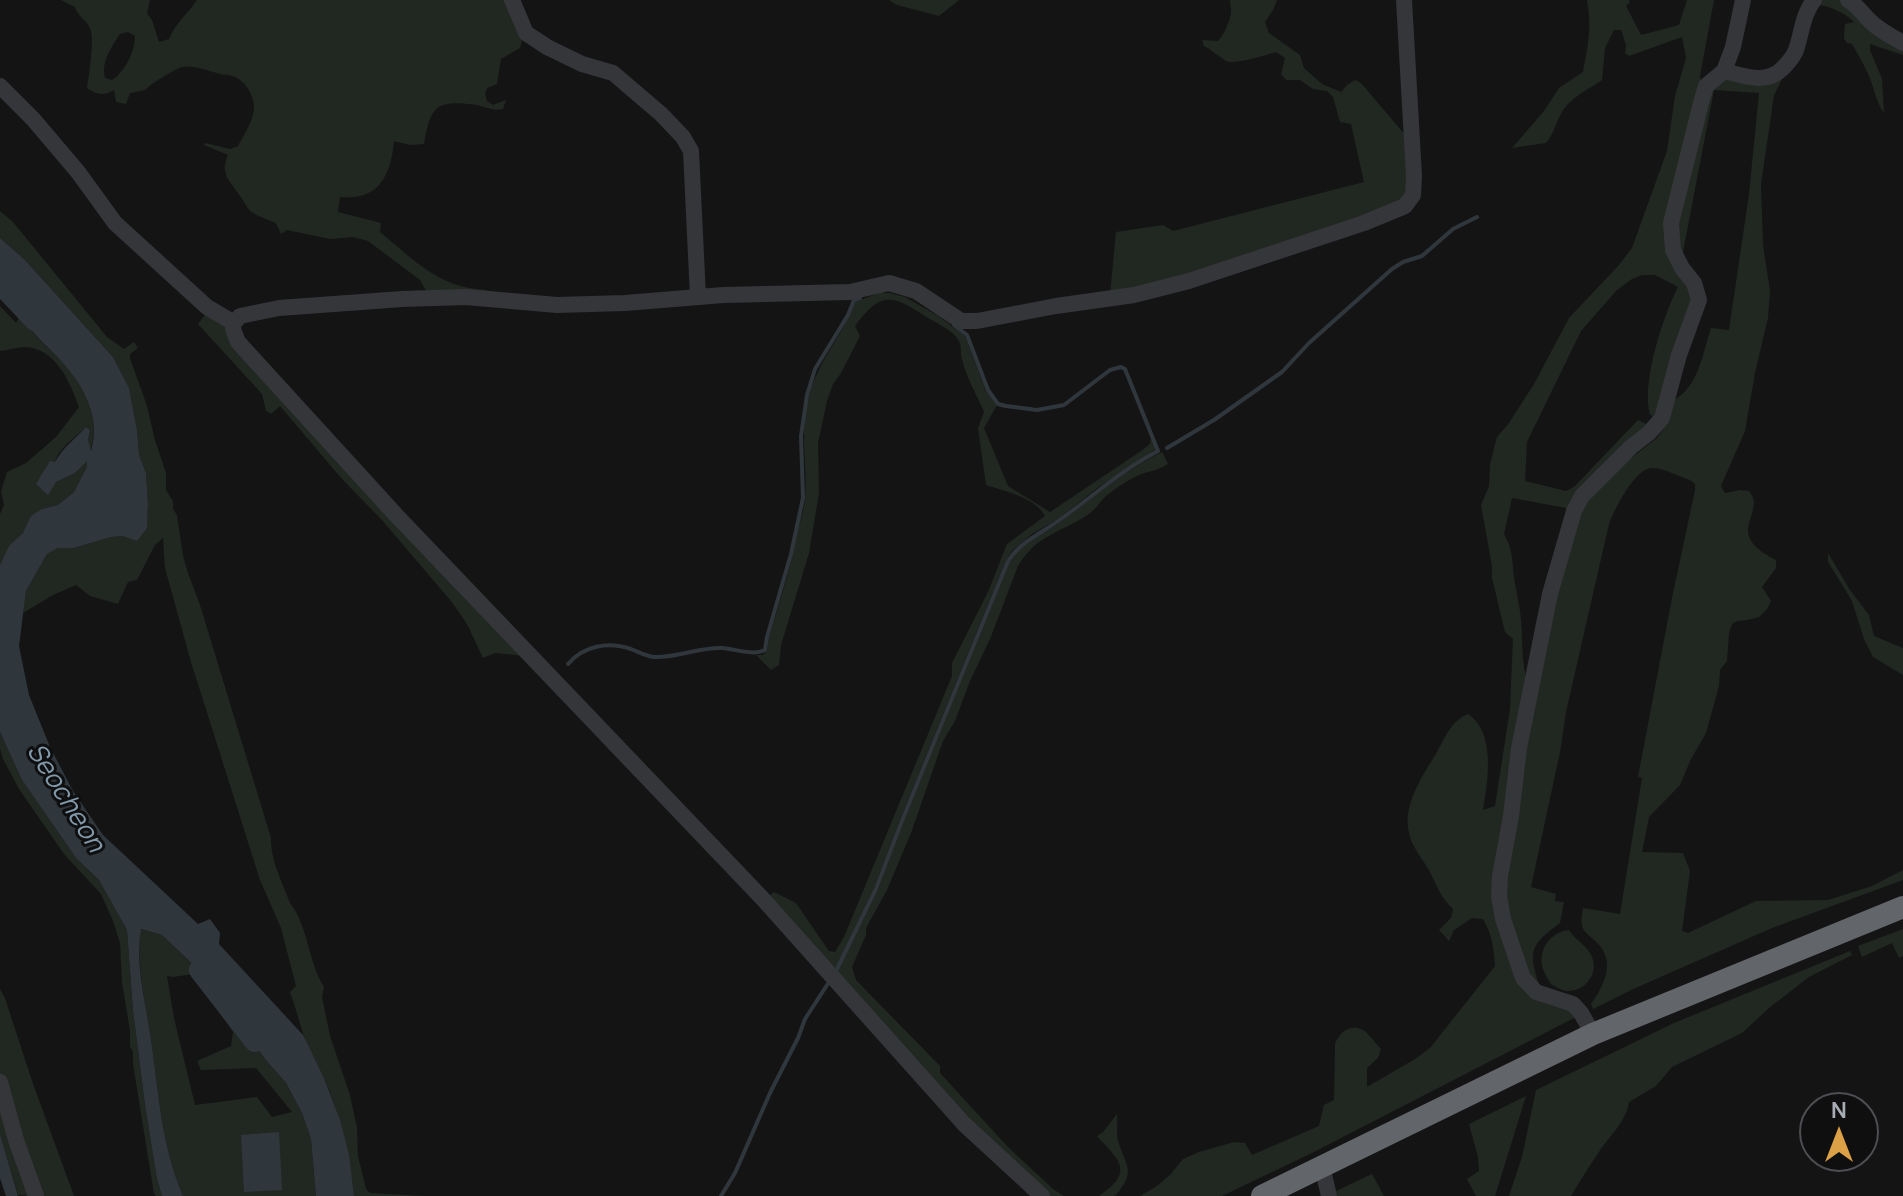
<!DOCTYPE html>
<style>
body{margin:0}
#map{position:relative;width:1903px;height:1196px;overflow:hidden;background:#141415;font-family:Manrope,sans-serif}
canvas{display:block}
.north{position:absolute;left:1799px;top:1092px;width:80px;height:80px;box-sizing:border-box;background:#0f0f10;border:2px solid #4c4e52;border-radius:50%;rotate:0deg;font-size:22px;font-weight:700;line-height:32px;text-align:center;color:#a7acb4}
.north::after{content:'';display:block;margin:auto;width:28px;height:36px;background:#dca146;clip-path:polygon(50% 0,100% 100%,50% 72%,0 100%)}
</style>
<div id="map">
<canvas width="1903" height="1196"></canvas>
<div class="north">N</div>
</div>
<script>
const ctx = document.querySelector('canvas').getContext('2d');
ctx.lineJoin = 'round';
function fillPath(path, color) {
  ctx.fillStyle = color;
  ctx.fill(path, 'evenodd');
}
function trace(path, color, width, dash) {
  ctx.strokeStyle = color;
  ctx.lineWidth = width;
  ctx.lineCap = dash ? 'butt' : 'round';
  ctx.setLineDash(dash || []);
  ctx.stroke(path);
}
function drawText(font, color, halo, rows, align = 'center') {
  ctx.font = font + ' Manrope,sans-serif';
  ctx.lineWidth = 6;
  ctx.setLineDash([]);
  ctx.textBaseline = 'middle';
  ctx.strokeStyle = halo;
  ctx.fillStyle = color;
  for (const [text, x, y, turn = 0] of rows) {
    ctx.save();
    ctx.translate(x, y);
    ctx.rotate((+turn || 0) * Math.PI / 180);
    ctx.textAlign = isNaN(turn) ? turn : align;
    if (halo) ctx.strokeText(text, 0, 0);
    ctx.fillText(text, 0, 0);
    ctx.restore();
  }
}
const green = new Path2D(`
 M61,0H150L147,13L152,20L159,42L169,39C176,22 187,15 197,0H508L527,38L522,40L520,48L501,59L497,84L487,88L485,93L487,101L493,105L506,100L503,109C493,111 486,107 477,105C437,100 431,104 424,144L410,145L394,141C391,175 379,201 340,197L338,212L381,223L380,232C414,260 439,288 486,290L489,292L429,296L420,280L368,241L353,237L330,239L287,230L281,234L276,223C269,220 259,217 252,212C246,208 245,202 240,196C231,182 219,174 228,155L204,145L205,143L230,149L238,146C244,135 255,118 254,105C252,92 245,80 232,76C228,74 224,75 220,74C208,71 195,65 182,67C176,68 148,86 145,90L130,93L126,104L116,102L114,90C103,96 97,95 87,88C89,76 95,37 90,28C86,19 78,17 75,7ZM128,32L135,36C135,51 125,72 112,80L105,78C101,61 111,48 120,34Z
 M889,0H959L939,16L897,5Z
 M1230,0H1277L1273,10L1265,22L1269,33L1300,55L1304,68L1322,84L1341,92L1347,85L1355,80L1361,83L1406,136L1410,144L1405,200L1263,254L1110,295L1116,232L1163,225L1173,231L1364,182L1351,124L1340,122L1333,97L1327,91L1313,89L1300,80H1286L1281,74L1285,58L1276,52C1267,55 1233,65 1226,61C1218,56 1212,50 1204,46L1202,40L1218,41C1224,35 1230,21 1231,12C1231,8 1230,4 1230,0Z
 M1587,0H1629L1630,2L1626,6L1641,35L1679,25L1687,0H1714L1700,76L1702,85L1667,218L1692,296L1659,417L1650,415C1641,383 1663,316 1678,287L1655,275H1642L1632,279L1617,290L1581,331L1527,442L1525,481L1566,491L1574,487L1638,420L1651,426L1571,509L1512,498L1504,534C1513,550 1512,559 1514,577C1516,591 1520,606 1521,620C1523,642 1521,663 1528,683L1497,873L1520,984L1572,1012L1576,1017L1312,1153L1222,1196H1140L1157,1186L1170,1175L1183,1159L1199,1152L1234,1142L1245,1143L1252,1155L1319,1126L1324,1105L1334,1100L1335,1044C1340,1030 1354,1022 1367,1033C1372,1038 1376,1044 1381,1049L1378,1058L1367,1068V1087L1415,1059L1430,1048L1495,966C1494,949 1492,934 1483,919L1472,918L1454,930L1449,941L1439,930L1451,918L1453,909C1441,898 1437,886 1430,872C1423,859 1412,848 1409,833C1402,805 1423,775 1437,752C1446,736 1451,721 1468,714C1496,732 1488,782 1483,810L1495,806L1510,709L1513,639L1505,632L1492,578V566L1481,505L1489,486L1490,464L1497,437L1509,423L1534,384L1569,318L1619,265L1632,248L1667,151L1675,96L1686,58L1682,37L1629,56L1625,53L1626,45L1621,30H1614L1605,48L1602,80C1588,90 1569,98 1561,114C1555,124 1554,134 1546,143L1512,148L1544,111L1559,88L1583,72C1588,45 1592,28 1587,0Z
 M1820,0H1842L1903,48V55L1870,44V50L1882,79L1884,113C1877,103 1875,93 1871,81C1866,68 1859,56 1852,44L1847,43L1844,39L1845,24L1854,22C1846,14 1831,6 1819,5Z
 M1721,76L1782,79L1774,95L1761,184L1763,245L1770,291L1768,318L1755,373L1745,431L1721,486L1725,493L1740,490L1749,491C1768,514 1721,532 1776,560V568L1762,587L1771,601L1767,609L1759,617L1747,620L1737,621L1732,624L1729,633L1727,661L1720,670L1719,686L1706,733L1691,759L1680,785L1649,817L1642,852L1683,853L1690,871L1682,931L1688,933L1756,901L1828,900L1872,886L1903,870V880L1772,928L1631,990L1593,1009L1591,1004C1603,987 1615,965 1600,946C1586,930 1578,934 1583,908L1620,914L1642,778L1638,777L1672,598L1695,490V484L1690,480C1681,477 1661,467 1652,468C1635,468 1614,510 1609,524L1566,712L1560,752L1531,887L1556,894L1555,901L1564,902L1560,923C1532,944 1527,950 1539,984L1522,967L1502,892L1524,748L1569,544L1586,501L1617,469L1657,438L1664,428L1673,400C1698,389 1703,352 1711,328L1729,330L1749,194L1759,93L1714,90L1682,257L1675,235L1704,101Z
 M0,211L13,222L107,337L124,349L134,342L138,348L130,354V358L147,406L155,440L166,473V490L173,501V509L177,515L183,556L188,573L200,605L271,838C270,859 283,884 290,903C308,925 308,962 324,987L322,997L330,1036L350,1095L357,1128L358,1156L366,1189L370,1193L425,1196H354C349,1155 341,1118 325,1080C318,1065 308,1050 303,1034C299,1020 295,1006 290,992L296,986L281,928L260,880L191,662L165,568L163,538L155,545L137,580L128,582L118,604L90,596L76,585L53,595L23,613L26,591L47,554L58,548H74L111,537L122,536L147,528L148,504L146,473L139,455L137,430L129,389L113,357L24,259L0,238Z
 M0,275C13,288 17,309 27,324C36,339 51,349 62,362C86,389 101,417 90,453L88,440L90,430L86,427C77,436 58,449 55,462C53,467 55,476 56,482L75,473L87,460L88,467L74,492L58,505L42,509L23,533L10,546L0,565V514L4,505L1,491L7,472L26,463L56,437L79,407C70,382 56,349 26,347C18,347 8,350 0,351V306L16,323L19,318L7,293L0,285Z
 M879,293H890L905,297L940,317L965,336L986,391L997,405L984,428L1008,486L1050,512L1141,451L1150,444L1151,438L1156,449L1096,489L1058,519L1032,534L1012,551L1006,560L901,817L874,889L835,970L767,898L774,892L796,903L829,951L835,952L844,937L952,676V663L988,592L1007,544L1045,516C1035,497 1004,491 986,485L978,428L984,412C977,395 966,377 962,359C960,353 962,346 959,341C953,330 938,324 928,318C894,296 882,289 855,326L860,336L841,373L833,384L827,401L818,443L819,493L809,553L781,645L779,665L771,670L756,655H763L767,651L769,638C778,606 789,575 795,542C798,528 803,515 805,500C808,464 799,433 809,396C818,361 843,335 855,302Z
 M207,312L226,325L526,656L495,653L483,658L467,624L451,601L381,519L342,479L280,406L271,414L266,411L262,394L198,324Z
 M1162,452L1168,464C1157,472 1144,471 1133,478C1124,483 1114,489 1106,496C1100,502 1095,510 1089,514C1061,533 1037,534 1018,566L990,639L970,681L955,721L943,741L911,833L887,890L866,928V935L852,967L856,980L940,1066V1073L1008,1147L1053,1189L1064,1196H1049L970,1123L837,972L878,890L904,819L1009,562C1022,542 1045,534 1063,520C1095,496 1126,469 1162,452Z
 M1828,553L1850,590L1869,615L1874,636L1903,648V675L1873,657L1864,639L1852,601L1828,562Z
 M0,732L22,780L76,858L99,880L127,930L133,1010L145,1105L157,1179L162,1196H156L154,1194L133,1064V1052L130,1046V1031L122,982L120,943L113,921L101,894L64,854L19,789L3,759L0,749Z
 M140,929L162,935L201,972L227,1003L265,1059L286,1083L302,1113L311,1139L316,1196H183C161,1143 159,1095 151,1039C145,1002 137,967 140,929ZM193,974L233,1032L231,1046L197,1061L201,1070L256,1068L292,1112L272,1117L257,1097L195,1105L174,1018L167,976L173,977Z
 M1903,929V956L1899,958L1892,943L1862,957L1858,946Z
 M1569,930C1576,941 1590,947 1593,960C1597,975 1585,991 1568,991C1562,991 1556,987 1551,984C1547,978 1543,971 1542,965C1539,947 1552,932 1569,930Z
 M1850,951L1852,955L1809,977L1769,1008L1742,1033L1672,1067L1656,1086L1629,1102C1626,1122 1610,1135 1599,1152C1589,1166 1580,1181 1571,1196H1509L1522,1157L1536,1090L1674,1023Z
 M0,989L5,998L32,1081L74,1196H38L0,1075Z
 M1526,1096L1495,1196H1476L1467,1179L1479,1171L1478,1157L1469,1124Z
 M0,1097L32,1196L18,1195L0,1134Z
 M1117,1114C1118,1123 1116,1132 1118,1141C1127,1168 1136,1172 1115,1196H1099C1134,1172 1121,1162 1097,1136L1103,1132Z
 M1372,1174L1384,1196H1337L1336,1191Z`);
const water = new Path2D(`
 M0,238L24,259L113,357L129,388L137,430L139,455L146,473L148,504L147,528L137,541L123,536L111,537L74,548H58L47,554L26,591L19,646L29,695L50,747L73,791L103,835L198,924L210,919L220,933L219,944L303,1035L324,1078L340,1120L349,1155L354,1196H316L311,1139L302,1113L286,1083L265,1059L227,1003L201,972L162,935L141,929C135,966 146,1003 151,1039C159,1095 161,1143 183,1196H162L157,1179L145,1105L133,1010L127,930L99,880L76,858L22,780L0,732V565L9,546L23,533L31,516L42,509L58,505L74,492L87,467V461L75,473L56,482L48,495L36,484L50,461L55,462C63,447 75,439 86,427L90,430L88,440L91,451C101,417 84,386 61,361C50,348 36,338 27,324C17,308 13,288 0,275Z
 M279,1132L282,1190L244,1192L241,1135Z
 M0,1134L18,1196H6L0,1178Z`);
const stream = new Path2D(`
 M1167,448L1214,420L1282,372L1309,343L1392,269L1403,262L1422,256L1453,229L1477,217
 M568,664C583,646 608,641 631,649C639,652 645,656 654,657C677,658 699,647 722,648C736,649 753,656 765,650L767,637L791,554L803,498L801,436L807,395L815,369L848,315L854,300L860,298
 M836,971L876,889L903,818L1008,561C1021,541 1042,533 1061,519C1093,496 1123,469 1158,451L1125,369L1121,367L1110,370L1064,405L1037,410L1006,406L998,404L988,390L967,335L954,325
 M721,1196L735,1173L770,1093L798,1038L805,1019L829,982`);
const river = new Path2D(`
 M0,283L35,320
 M200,970L255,1041`);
const minor = new Path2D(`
 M512,0L526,33L547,47L582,64L613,73L661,114L683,137L691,151L698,297
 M1848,0C1857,5 1861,12 1868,19C1878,30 1891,36 1903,43
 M1724,71C1744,76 1767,85 1783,68C1789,62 1795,55 1797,47C1802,31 1803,14 1814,0
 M0,86L33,119L78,172L115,223L207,307L234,323
 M1593,1034L1581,1013L1573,1004L1536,992L1523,978L1503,919L1499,896L1500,876L1511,816L1519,748L1550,594L1574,511L1582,496L1631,447L1649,433L1662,418L1679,355L1699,300L1694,283L1682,268L1673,250L1671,223L1701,103L1706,86L1724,71L1733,47L1743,0
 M0,1082L16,1140L36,1196
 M1322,1166L1329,1196
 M1042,1196L964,1124L762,898L396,515L238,342L233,329L234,323L240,316L279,308L402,299L466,297L557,305L625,303L723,295L850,292L889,283L916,291L961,321H977L1056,306L1134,295L1189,281L1364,223L1405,206L1413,195L1414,176L1404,0`);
const highway = new Path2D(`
 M1262,1196L1593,1034L1903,907`);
const waterNames = [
 ["Seocheon",65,798,58]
];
fillPath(green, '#212821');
fillPath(water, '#2f373d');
trace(stream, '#2f373d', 4);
trace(river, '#2f373d', 22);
trace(minor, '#35363a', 16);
trace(highway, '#62656a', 22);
drawText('italic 26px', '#829aab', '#0f0f10', waterNames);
</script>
